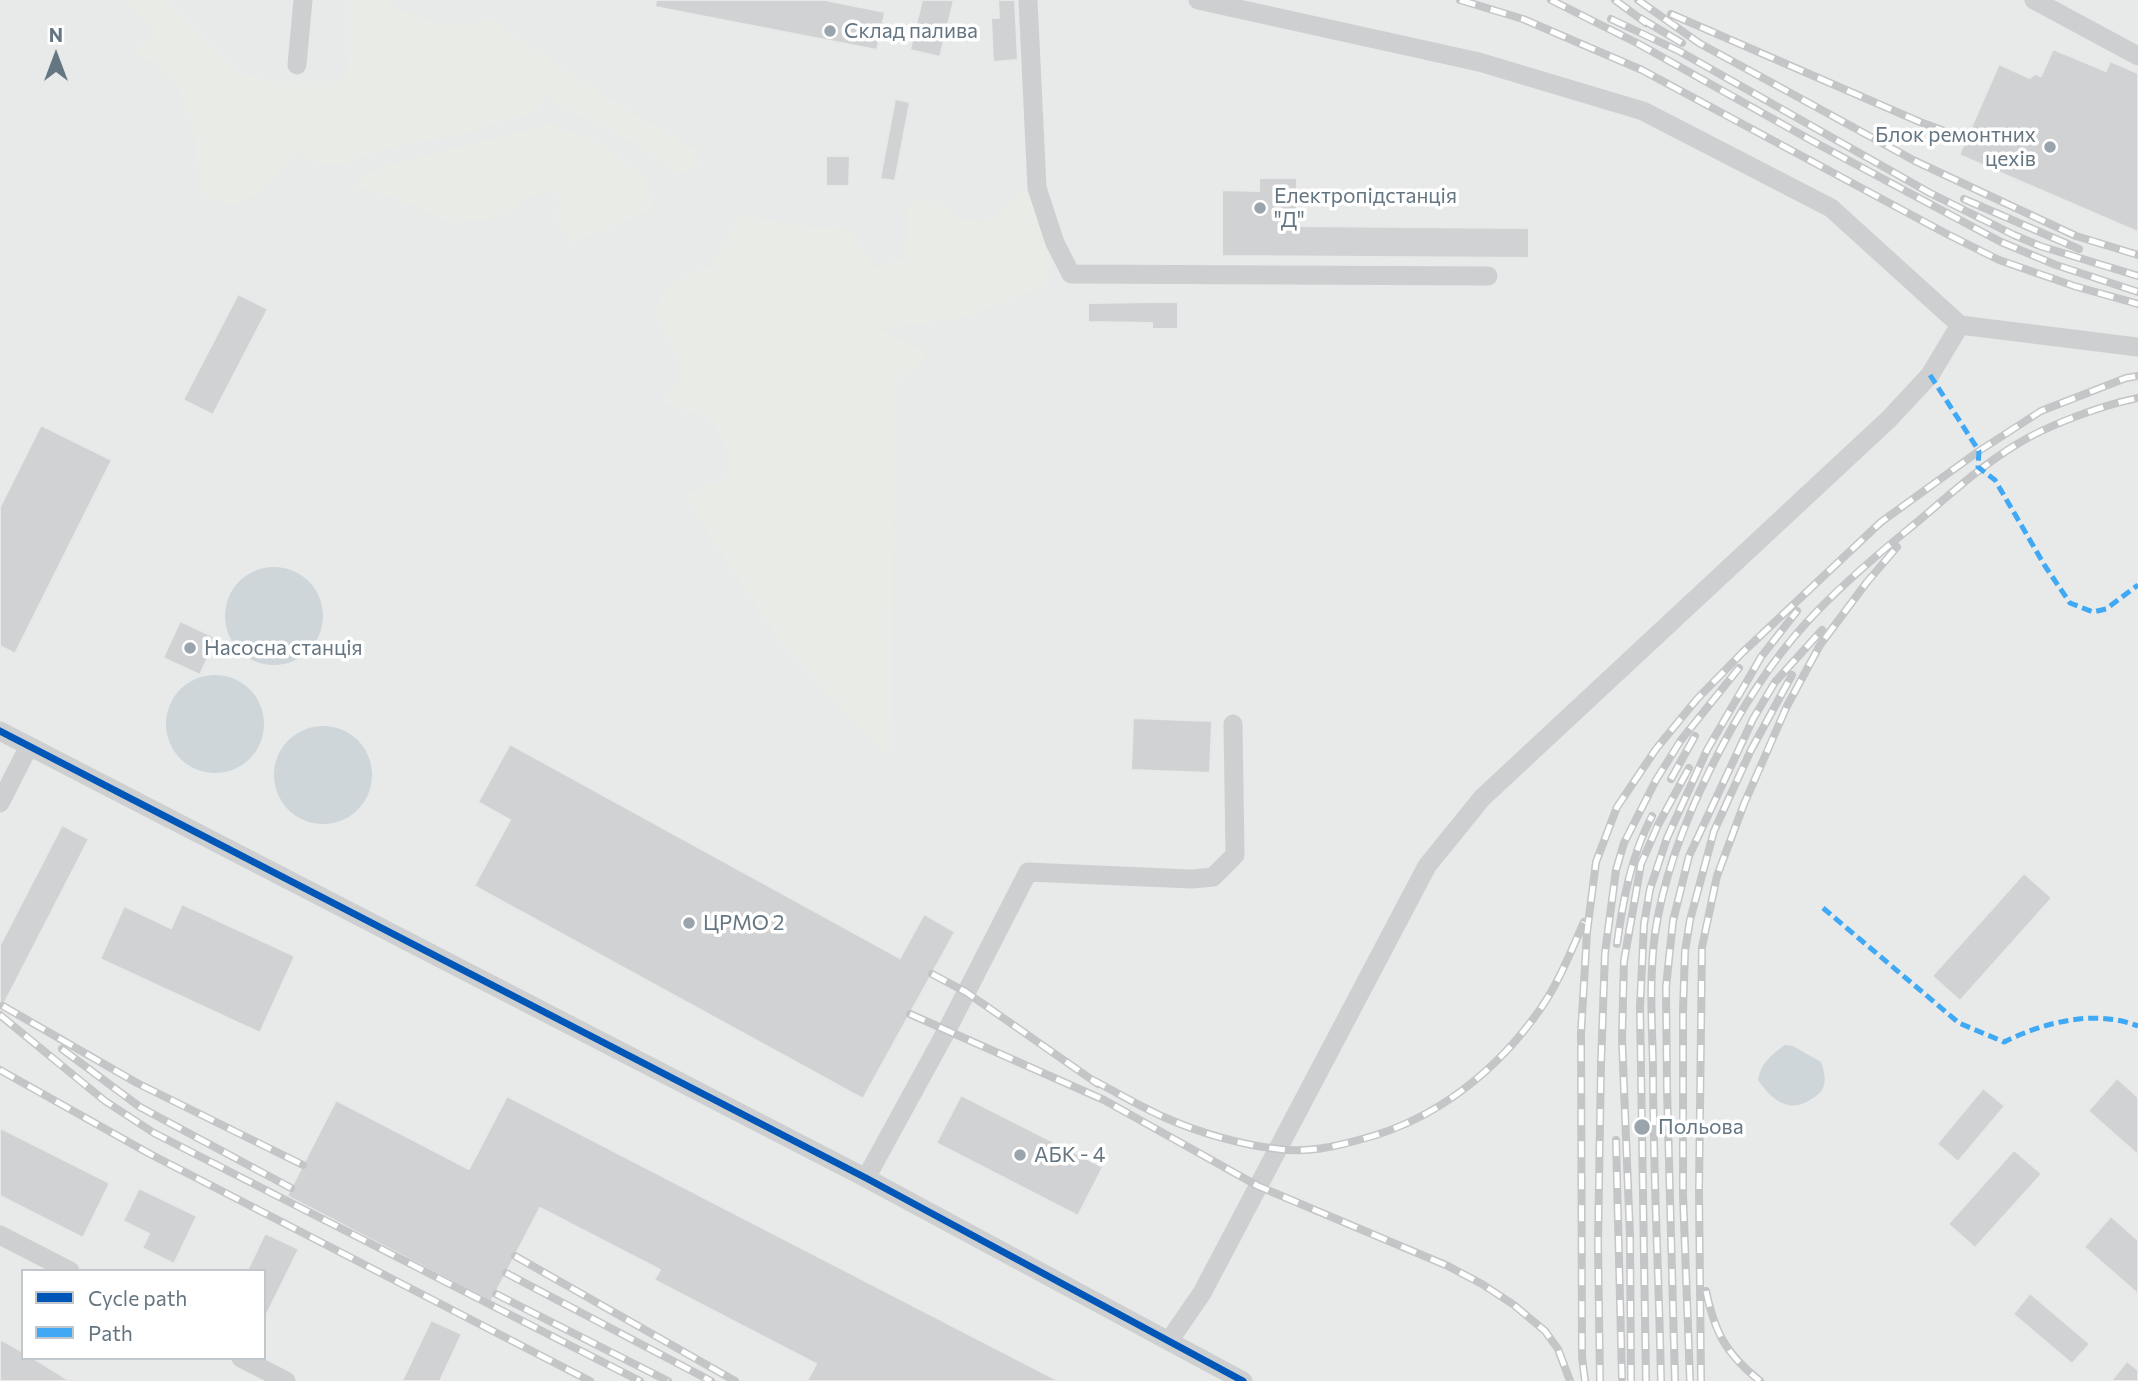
<!DOCTYPE html>
<meta charset="utf-8">
<style>
body{margin:0}
#map{position:relative;width:2138px;height:1381px;overflow:hidden;background:#f9f9f9;font-family:Commissioner,sans-serif}
canvas{display:block}
.legend{position:absolute;left:21px;top:1269px;width:245px;height:91px;box-sizing:border-box;background:#fff;border:2px solid #c1c8cd;margin:0;padding:9px 12px;list-style:none;font-size:21px;color:#657683}
.legend li{display:flex;align-items:center;gap:14px;height:35px}
.legend b{width:35px;border:2px solid #c1c8cd}
.north{position:absolute;left:21px;top:21px;width:70px;height:70px;-webkit-text-stroke:5px #fff;paint-order:stroke;rotate:0deg;font-size:19px;font-weight:700;line-height:28px;text-align:center;color:#657683}
.north::after{content:'';display:block;margin:auto;width:24px;height:32px;background:#657683;clip-path:polygon(50% 0,100% 100%,50% 72%,0 100%)}
</style>
<div id="map">
<canvas width="2138" height="1381"></canvas>
<ul class="legend">
<li><b style="height:9px;background:#0057b8"></b>Cycle path</li>
<li><b style="height:9px;background:#3fa9f5"></b>Path</li>
</ul>
<div class="north">N</div>
</div>
<script>
const ctx = document.querySelector('canvas').getContext('2d');
ctx.lineJoin = 'round';
function fillPath(path, color) {
  ctx.fillStyle = color;
  ctx.fill(path, 'evenodd');
}
function trace(path, color, width, dash) {
  ctx.strokeStyle = color;
  ctx.lineWidth = width;
  ctx.lineCap = dash ? 'butt' : 'round';
  ctx.setLineDash(dash || []);
  ctx.stroke(path);
}
function drawText(font, color, halo, rows, align = 'center') {
  ctx.font = font + ' Commissioner,sans-serif';
  ctx.lineWidth = 7;
  ctx.setLineDash([]);
  ctx.textBaseline = 'middle';
  ctx.strokeStyle = halo;
  ctx.fillStyle = color;
  for (const [text, x, y, turn = 0] of rows) {
    ctx.save();
    ctx.translate(x, y);
    ctx.rotate((+turn || 0) * Math.PI / 180);
    ctx.textAlign = isNaN(turn) ? turn : align;
    if (halo) ctx.strokeText(text, 0, 0);
    ctx.fillText(text, 0, 0);
    ctx.restore();
  }
}
const built = new Path2D(`
 M0,0H2138V1381H0ZM23,1271H264V1358H23Z`);
const green = new Path2D(`
 M123,0H167L238,72L276,82L345,81L350,49V0H392L396,9L446,26L493,21L603,95L696,150L699,165L681,173L602,125L562,109L546,92L536,112L460,134L391,148L337,166L313,162L297,150L277,175L254,197L232,205L201,195L193,126L174,78L133,50L158,31Z
 M549,124L601,143L647,179L653,208L572,244L557,221L559,201L552,190L531,197L498,217L456,224L394,198L353,187L372,170Z
 M1028,188L1052,257L1044,286L960,319L880,329L928,354L897,381L890,760L779,641L709,536L685,495L725,478L729,454L712,420L662,402L679,382L678,357L656,313L662,290L692,272L710,267L741,213L775,222L851,231L874,267L904,257L908,233L906,210L913,201L935,199L958,218L985,223Z`);
const water = new Path2D(`
 M225 616a49 49 0 1 1 98 0a49 49 0 1 1-98 0Z
 M166 724a49 49 0 1 1 98 0a49 49 0 1 1-98 0Z
 M274 775a49 49 0 1 1 98 0a49 49 0 1 1-98 0Z
 M1785,1045L1793,1046L1821,1062C1824,1071 1827,1081 1822,1090C1815,1099 1799,1108 1788,1105C1775,1102 1766,1091 1758,1080C1761,1063 1771,1055 1785,1045Z`);
const building = new Path2D(`
 M656,0H825L885,12L877,50L655,7Z
 M922,0H954L940,57L910,50Z
 M998,0H1015L1018,60L993,62L991,18H999Z
 M2053,49L2106,71L2110,61L2138,73V232L1959,155L1999,64L2030,78L2035,74L2041,76Z
 M895,99L910,102L895,181L880,179Z
 M826,156H850L849,186H826Z
 M1259,178H1297V226L1529,228V258L1222,256V190L1259,191Z
 M238,294L268,309L213,415L183,400Z
 M1152,302H1178V329H1152V323L1088,322V303Z
 M41,425L112,460L15,654L0,646V507Z
 M180,621L217,638L200,675L163,658Z
 M1133,718L1212,721L1210,773L1131,770Z
 M510,744L900,958L924,914L955,932L863,1099L474,886L510,820L478,802Z
 M62,825L89,839L0,1012V945Z
 M2024,873L2052,898L1960,1001L1932,976Z
 M182,904L295,956L260,1033L100,959L124,906L171,928Z
 M2117,1078L2138,1097V1155L2088,1111Z
 M1983,1088L2005,1106L1958,1162L1937,1144Z
 M961,1095L1103,1167L1078,1216L936,1143Z
 M507,1096L1059,1381H807L816,1364L654,1280L660,1270L540,1208L491,1302L287,1196L336,1100L469,1169Z
 M0,1128L110,1183L83,1238L0,1196Z
 M2014,1150L2042,1174L1975,1248L1948,1224Z
 M139,1188L197,1216L174,1264L142,1248L149,1234L123,1221Z
 M2111,1216L2138,1240V1294L2084,1247Z
 M265,1233L299,1249L264,1320V1271H247Z
 M2030,1293L2090,1344L2072,1364L2013,1314Z
 M431,1320L462,1334L440,1381H402Z
 M0,1339L23,1352V1358H33L70,1381H0Z
 M2127,1361L2138,1370V1381H2111Z`);
const minor = new Path2D(`
 M1028,0L1037,188L1055,243L1071,274L1488,276
 M1198,0L1479,62L1643,111L1831,208L1960,325
 M2034,0L2138,56
 M297,65L303,0
 M0,731L866,1178L1243,1381
 M0,803L29,746
 M866,1178L947,1030L1028,872L1192,879L1213,877L1235,855L1233,724
 M0,1235L70,1271
 M1169,1341L1202,1293L1427,866L1482,798L1889,419L1930,375L1960,325L2138,347
 M241,1358L286,1381`);
const rail = new Path2D(`
 M1460,0L1523,19L1642,70L1945,233L1999,260L2074,286L2138,304
 M1551,0L1637,43L1816,143L2001,242L2056,265L2138,292
 M1615,0L1646,23
 M1638,0L1699,43L1915,161L2076,236L2138,255
 M1671,14L1920,122L1966,139
 M1640,18L1682,43
 M1611,19L1679,51L1930,193L2014,235L2040,246L2138,276
 M1964,199L2079,249
 M1671,779L1695,736
 M1617,944C1623,900 1631,856 1652,816
 M932,974L966,992L1098,1084
 M3,1006L137,1083L303,1165
 M910,1014L1104,1100L1258,1186L1448,1266L1482,1284L1514,1305L1545,1331L1558,1349L1570,1381
 M0,1015L105,1101L154,1133L640,1381
 M62,1049L140,1107L291,1188
 M0,1070L150,1154L590,1381
 M1091,1079C1116,1092 1141,1107 1166,1118C1200,1133 1242,1145 1278,1149C1307,1153 1334,1147 1362,1139C1436,1120 1498,1070 1541,1008C1559,982 1571,951 1584,922
 M1616,1140L1622,1378
 M515,1256L735,1381
 M506,1273L711,1381
 M1706,1291C1715,1333 1726,1354 1760,1381
 M496,1294L668,1381
 M1585,1381L1582,1357L1581,1033L1587,932L1596,862L1617,807L1656,749L1697,699L1743,652L1881,522L1979,451L2041,411L2126,378L2138,376
 M1600,1381L1598,1243L1601,1064L1605,953L1616,870L1624,843L1656,780L1681,740L1739,668
 M1631,1381L1630,1236L1622,1039L1624,961L1641,864L1658,825L1689,768
 M1646,1381L1640,1007L1644,924L1650,889L1667,838L1707,750L1761,657L1797,611
 M1661,1381C1659,1276 1653,1172 1653,1067C1652,1023 1649,977 1655,934C1669,834 1739,696 1807,622C1837,589 1871,560 1905,532C1941,503 1975,470 2014,446C2047,425 2100,406 2138,398
 M1675,1381L1667,1088L1666,987L1673,921L1689,856L1753,719L1775,682L1822,630
 M1690,1381L1683,1194V1011L1685,951L1690,920L1714,831L1751,750L1792,675
 M1701,1381L1699,1190L1702,947L1717,876L1744,804L1787,706L1820,645L1867,582L1897,547`);
const quiet = new Path2D(`
 M1930,375L1979,451L1978,467L1995,480L2045,566L2070,603L2093,612L2106,609L2138,585
 M1823,908L1959,1023L2004,1042C2045,1022 2095,1009 2138,1026`);
const cycleway = new Path2D(`
 M0,731L866,1178L1243,1381`);
const markers = [
 [830,31,7,"#99a4ac"],
 [2050,147,7,"#99a4ac"],
 [1260,208,7,"#99a4ac"],
 [190,648,7,"#99a4ac"],
 [689,923,7,"#99a4ac"],
 [1642,1127,9,"#99a4ac"],
 [1020,1155,7,"#99a4ac"]
];
const poiNames = [
 ["Склад палива",844,31],
 ["Блок ремонтних",2036,135,"right"],
 ["цехів",2036,159,"right"],
 ["Електропідстанція",1274,196],
 ["\"Д\"",1274,220],
 ["Насосна станція",204,648],
 ["ЦРМО 2",703,923],
 ["Польова",1658,1127],
 ["АБК - 4",1034,1155]
];
fillPath(built, '#e8e9e9');
fillPath(green, '#e8ebe6');
fillPath(water, '#ced6d9');
fillPath(building, '#d0d2d3');
trace(building, '#e8e8e8', 2);
trace(minor, '#cecfd0', 19);
trace(rail, '#c3c5c6', 8);
trace(rail, '#fff', 5, [16]);
trace(quiet, '#3fa9f5', 5, [10, 5]);
trace(cycleway, '#0057b8', 7);
for (const [x, y, r, color] of markers) {
  const dot = new Path2D();
  dot.arc(x, y, r, 0, 2 * Math.PI);
  ctx.fillStyle = color;
  ctx.fill(dot);
  trace(dot, '#fff', 2.5);
}
drawText('21px', '#657683', '#fff', poiNames, 'left');
</script>
